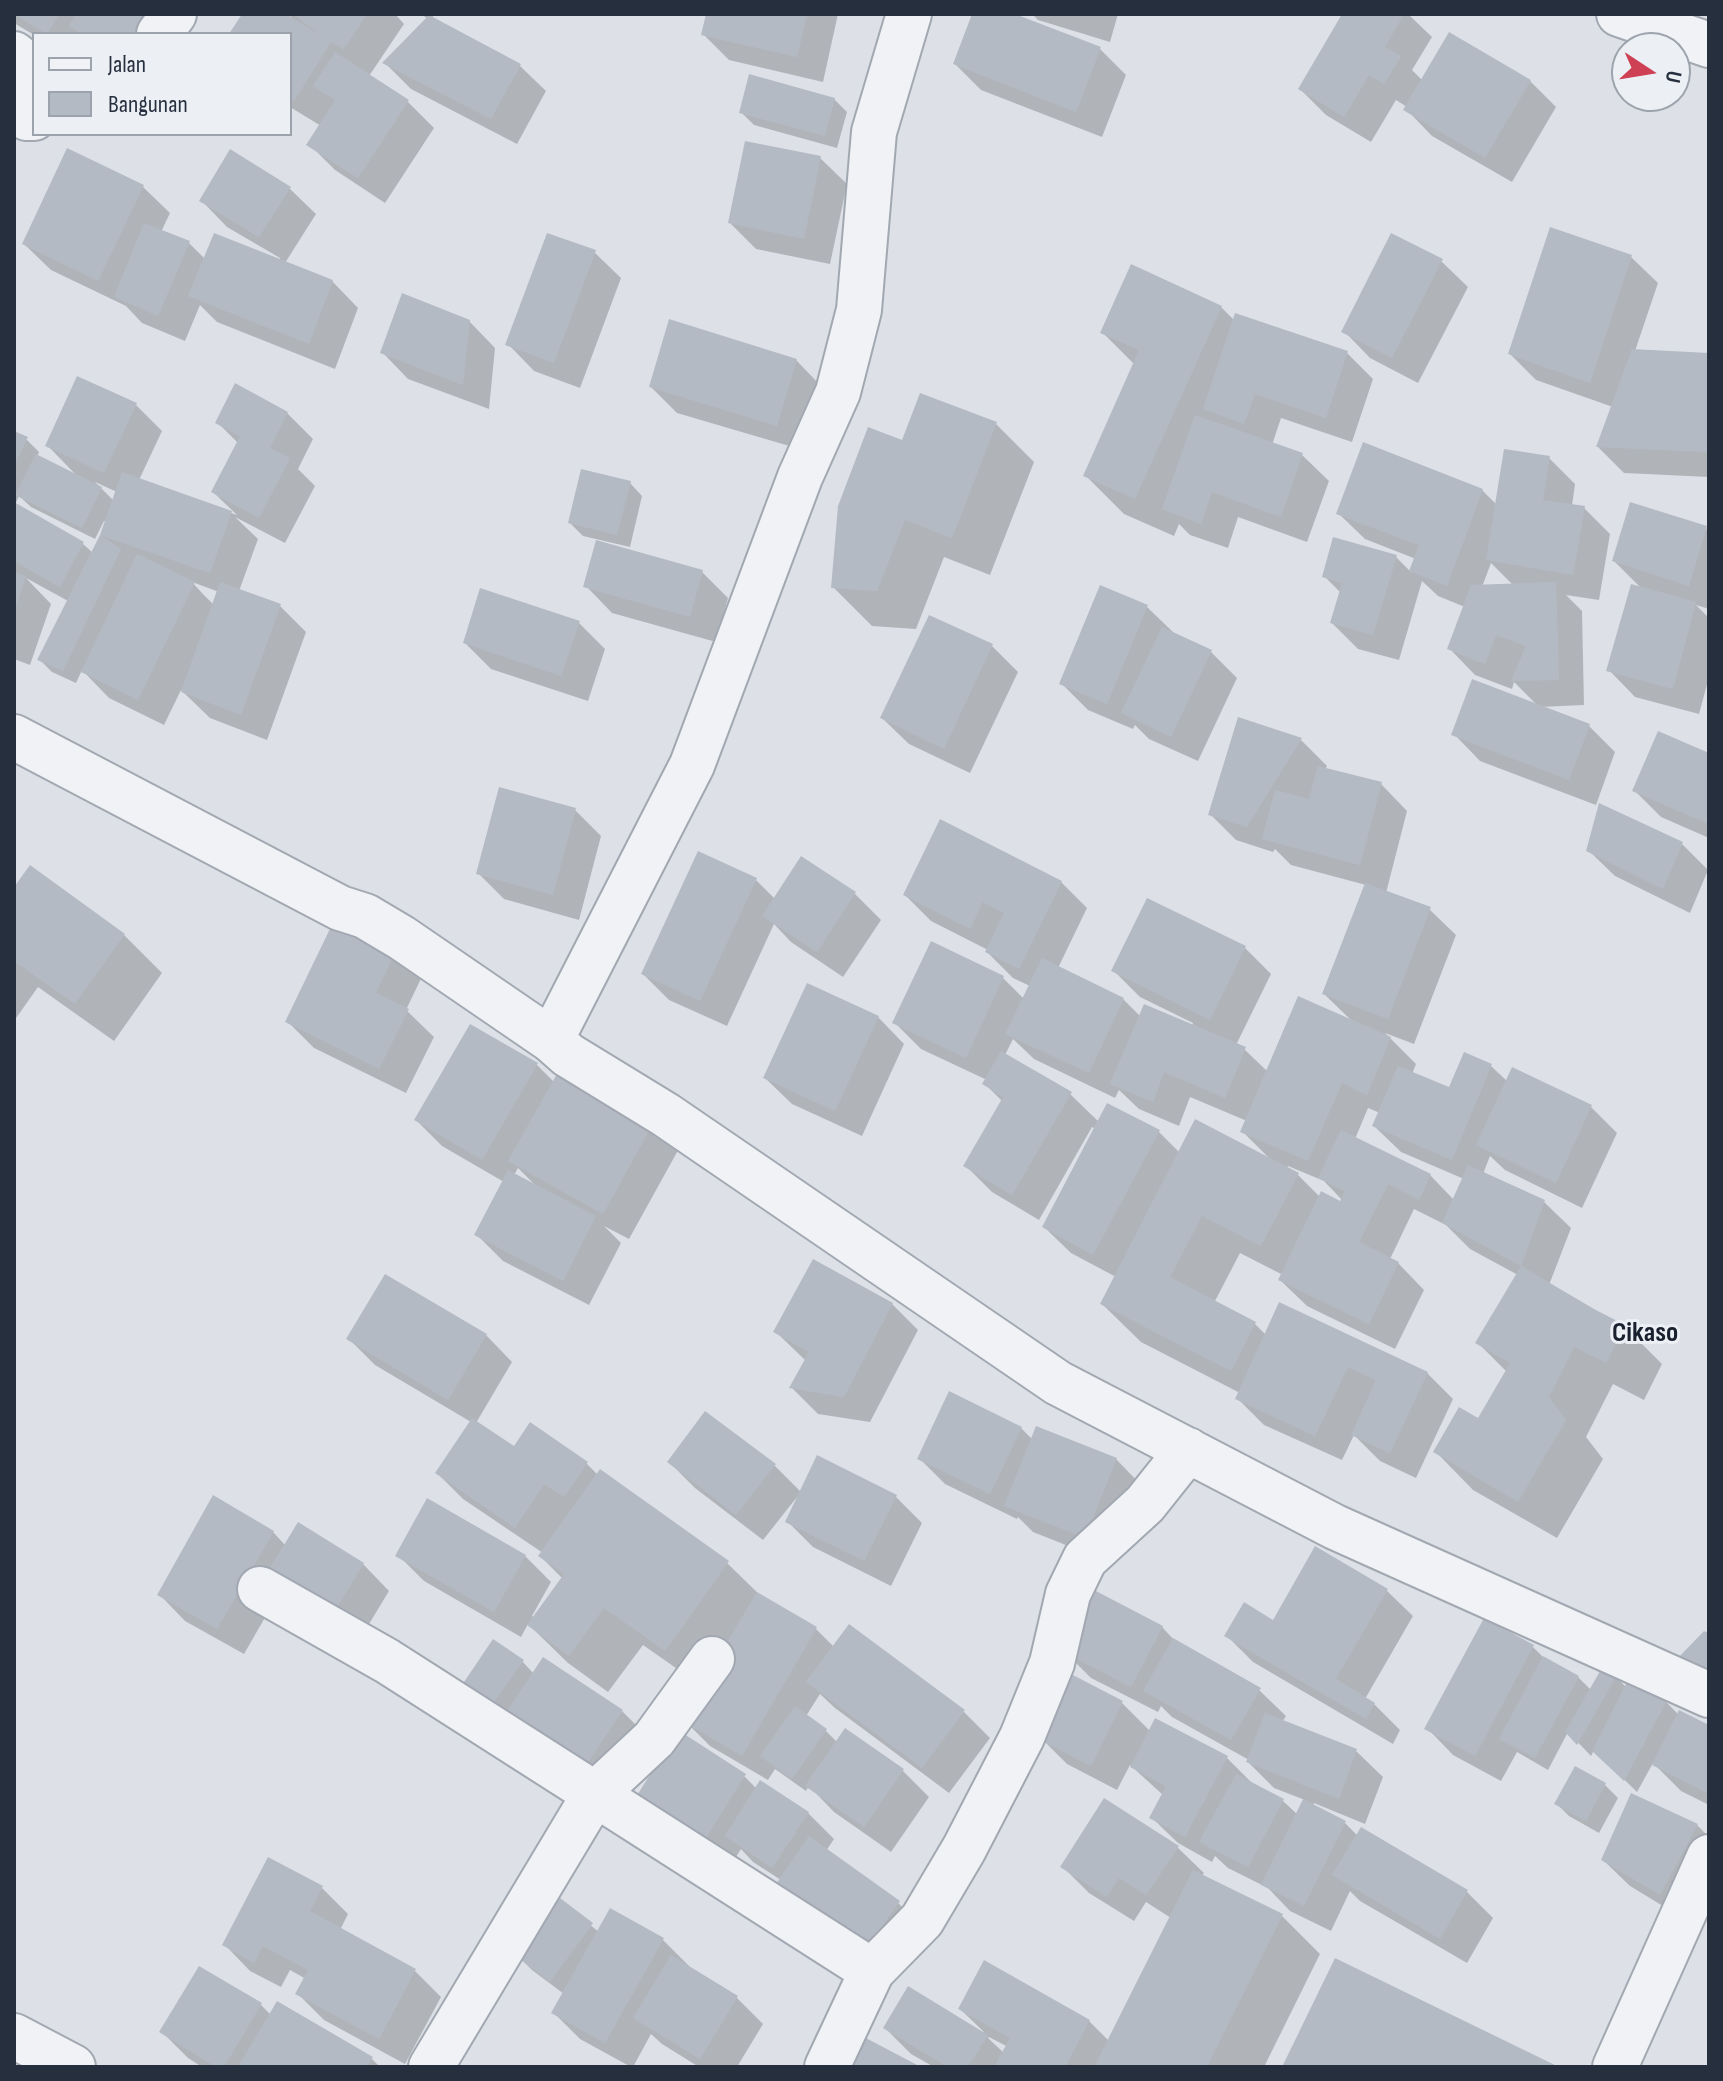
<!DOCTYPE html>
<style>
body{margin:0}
#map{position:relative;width:1723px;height:2081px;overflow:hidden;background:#dde1e7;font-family:"Sofia Sans Condensed",sans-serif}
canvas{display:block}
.frame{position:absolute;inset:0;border:16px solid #262f3e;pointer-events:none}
.legend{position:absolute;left:32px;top:32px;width:260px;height:104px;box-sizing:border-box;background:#ecf0f5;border:2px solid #9da3ac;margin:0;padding:10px 14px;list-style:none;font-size:24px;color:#262f3e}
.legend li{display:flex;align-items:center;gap:16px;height:40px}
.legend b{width:40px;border:2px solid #9da3ac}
.north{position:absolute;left:1611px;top:32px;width:80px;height:80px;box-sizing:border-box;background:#ecf0f5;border:2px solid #9da3ac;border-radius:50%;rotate:102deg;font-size:22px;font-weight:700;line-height:32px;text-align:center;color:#262f3e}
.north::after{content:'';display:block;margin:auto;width:28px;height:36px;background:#ce4054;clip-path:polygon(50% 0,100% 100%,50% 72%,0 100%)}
</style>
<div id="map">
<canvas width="1723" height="2081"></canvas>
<div class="frame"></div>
<ul class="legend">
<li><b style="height:10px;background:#f0f2f5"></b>Jalan</li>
<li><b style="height:22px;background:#b4bac4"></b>Bangunan</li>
</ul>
<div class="north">U</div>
</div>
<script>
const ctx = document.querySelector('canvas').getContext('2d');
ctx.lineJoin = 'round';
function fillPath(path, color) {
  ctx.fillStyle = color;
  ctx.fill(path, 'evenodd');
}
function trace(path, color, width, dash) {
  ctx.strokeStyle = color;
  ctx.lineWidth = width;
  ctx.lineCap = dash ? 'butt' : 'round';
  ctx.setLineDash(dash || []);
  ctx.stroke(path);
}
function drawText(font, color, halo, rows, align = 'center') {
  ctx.font = font + ' "Sofia Sans Condensed",sans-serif';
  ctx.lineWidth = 6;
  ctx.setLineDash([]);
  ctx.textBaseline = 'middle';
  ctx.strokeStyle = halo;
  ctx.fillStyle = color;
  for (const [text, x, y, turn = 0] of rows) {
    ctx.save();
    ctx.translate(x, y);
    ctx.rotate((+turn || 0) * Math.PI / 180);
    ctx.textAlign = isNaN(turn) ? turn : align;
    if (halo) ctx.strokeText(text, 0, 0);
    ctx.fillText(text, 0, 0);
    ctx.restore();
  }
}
const shadow = new Path2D(`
 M14,14H182L193,25L188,34L34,35L14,23Z
 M244,14H283L292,18L288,14H395L404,24L369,76L408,102L434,128L385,203L335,170L309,144L321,126L290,107V34H232Z
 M421,14H435L431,19L519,65L546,91L517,144L411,89L385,63L428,19Z
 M708,14H838L823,82L729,60L703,34Z
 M974,14H1009L1100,49L1126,75L1102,137L981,90L955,64Z
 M1032,14H1118L1110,42L1038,20Z
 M1344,14H1408L1432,37L1412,70L1423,81H1530L1556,107L1512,182L1432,136L1406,109L1407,107L1396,100L1371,142L1326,115L1300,89Z
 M834,99L847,112L837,148L754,125L741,112Z
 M68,151L143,187L170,213L161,232L189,243L205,259L279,260L280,258L227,227L201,200L289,188L316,214L285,263L332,281L358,308L335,369L217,322L200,305L185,341L142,323L126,306L51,270L24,244Z
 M820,158L847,184L830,264L756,249L730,223Z
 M1552,230L1631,257L1658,283L1635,351L1709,354V477L1624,473L1598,447L1613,407L1536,380L1510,354Z
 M594,252L621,278L580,388L534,371L508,344Z
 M1441,261L1468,287L1418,383L1370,358L1344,331Z
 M1221,307L1235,321L1347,353L1373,379L1352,442L1281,418L1272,445L1302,455L1329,481L1307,542L1238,517L1228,548L1190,535L1179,524L1174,536L1124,514L1085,475L1135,365L1103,333Z
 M469,321L495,348L489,409L408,379L382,352Z
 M796,360L822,387L803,450L677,413L651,387Z
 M136,405L162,431L139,480L237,515L213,492L238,443L217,422L287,413L313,439L298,469L315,486L285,543L235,517L258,539L239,591L280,606L306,632L267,740L210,718L181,690L164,725L109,698L82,670L76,683L52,672L39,659L68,601L26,578L51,604L30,665L14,659V574L18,576L14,572V433L26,439L39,452L37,457L77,476L47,445ZM95,482L117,492L114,501ZM19,496L31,507L95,539L104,521L107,522L93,553L83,544L15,505ZM192,582L219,592L214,605L202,593Z
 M995,423L1034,462L990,575L944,557L916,629L872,626L834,588L903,443Z
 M1549,458L1575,484L1572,506L1584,508L1610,534L1599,600L1566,595L1582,611L1584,705L1540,707L1589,726L1615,752L1596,805L1480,761L1454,734L1539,707L1514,682L1512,689L1475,675L1449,648L1465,607L1438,596L1422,581L1399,660L1358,649L1332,623L1341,593L1324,576L1396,557L1411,572L1416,559L1365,539L1338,513L1482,490L1497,505ZM1491,563L1514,586L1482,587Z
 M630,483L642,496L630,547L583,536L570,523Z
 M1632,505L1706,528L1709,531V609L1696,605L1709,618V677L1699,714L1635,697L1609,670L1643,590L1614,561Z
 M702,572L728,598L716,642L612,613L586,586Z
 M1101,588L1147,607L1174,633L1211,652L1237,678L1198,761L1149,739L1135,725L1133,729L1088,710L1062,684Z
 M579,623L605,649L588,701L491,669L465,643Z
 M992,646L1018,672L970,773L909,744L882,718Z
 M1240,720L1301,740L1327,766L1325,770L1381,784L1407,811L1386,893L1429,909L1456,935L1414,1044L1385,1033L1416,1064L1412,1074L1450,1090L1491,1066L1508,1082L1591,1107L1617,1133L1582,1208L1505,1170L1490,1156L1483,1174L1544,1202L1571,1228L1549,1285L1624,1326L1662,1364L1644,1400L1613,1384L1586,1437L1603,1459L1557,1538L1473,1490L1435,1451L1479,1421L1507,1372L1478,1343L1518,1275L1470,1249L1446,1225L1414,1209L1390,1259L1398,1263L1424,1290L1395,1349L1307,1306L1280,1280L1283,1275L1240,1253L1214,1303L1255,1324L1266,1335L1427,1373L1453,1399L1416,1478L1380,1461L1354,1435L1342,1460L1264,1425L1237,1398L1240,1393L1141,1342L1102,1304L1116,1277L1071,1253L1044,1227L1096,1129L1092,1127L1039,1220L992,1192L966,1166L1003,1102L985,1084L987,1080L921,1049L895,1023L1003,978L1024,999L1030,986L1013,978L987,952L988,950L931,921L905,895L1061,882L1087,908L1058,968L1123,999L1141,1017L1192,1026L1193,1023L1140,997L1114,971L1245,948L1271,974L1236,1045L1244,1049L1268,1072L1352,1021L1324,994L1366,885L1291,865L1275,849L1273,852L1236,840L1210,814ZM1013,1039L1034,1059L1115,1098L1119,1090L1139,1109L1179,1126L1190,1097L1247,1121L1243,1132L1271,1160L1180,1153L1158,1131L1099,1122L1070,1094L1005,1055ZM1368,1108L1380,1113L1374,1126L1401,1152L1464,1179L1454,1200L1430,1175L1355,1139ZM1288,1166L1324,1181L1342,1200L1340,1203L1320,1197L1298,1175L1286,1169Z
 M1709,755V838L1661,817L1635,791Z
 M575,810L601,836L579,920L504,899L478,873Z
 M1682,844L1708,870L1690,913L1615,876L1588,850Z
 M756,880L775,899L855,894L881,920L843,977L791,942L774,924L727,1026L669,1000L643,974Z
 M14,891L124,935L162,973L114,1041L38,987L14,1021Z
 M341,911L427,966L406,1010L434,1037L406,1093L314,1048L288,1022Z
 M878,1017L904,1044L862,1136L792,1104L765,1078Z
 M536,1064L554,1082L681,1145L629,1239L604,1226L621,1243L589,1305L503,1261L477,1235L504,1182L442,1146L416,1120ZM518,1168L535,1185L514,1175Z
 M892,1304L918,1330L870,1422L818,1414L792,1388L806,1361L776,1332Z
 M486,1335L512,1362L476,1423L514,1449L530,1425L587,1464L598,1475L727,1563L762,1597L816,1629L834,1647L849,1627L964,1712L990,1738L949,1793L835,1708L820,1694L806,1716L826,1731L838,1743L846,1731L903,1771L929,1797L891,1852L834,1812L809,1786L806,1791L775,1769L768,1780L710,1746L684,1720L703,1687L643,1645L608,1692L568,1663L528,1624L521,1637L424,1581L398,1555L525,1556L551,1582L532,1616L535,1618L563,1579L540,1556L543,1553L463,1499L437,1473L471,1422L375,1365L349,1339Z
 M706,1414L775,1466L801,1492L896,1497L922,1523L891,1586L813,1547L787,1521L798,1498L797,1497L763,1540L695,1488L669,1462Z
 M1021,1428L1033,1440L1116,1459L1142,1486L1111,1563L1033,1532L1018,1517L1017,1519L945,1484L919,1458Z
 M273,1532L286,1546L363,1564L389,1591L363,1634L286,1581L244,1654L185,1621L159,1594Z
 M1386,1590L1413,1616L1365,1699L1374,1704L1400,1730L1393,1744L1253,1662L1227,1636Z
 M1162,1627L1176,1642L1259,1690L1286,1716L1282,1722L1356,1751L1383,1777L1365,1824L1314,1803L1313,1806L1345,1823L1358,1836L1467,1892L1493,1918L1467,1963L1360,1901L1350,1891L1331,1931L1290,1911L1268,1888L1228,1868L1215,1856L1212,1862L1178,1843L1151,1817L1163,1795L1130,1765L1117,1790L1067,1764L1041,1738L1072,1677L1122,1703L1151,1732L1156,1721L1227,1758L1253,1784L1282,1800L1298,1815L1305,1800L1274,1788L1248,1762L1249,1760L1172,1717L1161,1706L1158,1712L1091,1678L1065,1652Z
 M1533,1647L1545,1659L1578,1677L1591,1690L1615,1676L1627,1688L1666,1702L1679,1715L1709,1727V1805L1681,1791L1653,1763L1637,1792L1594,1750L1591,1756L1568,1732L1548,1770L1517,1752L1501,1781L1453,1755L1427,1728Z
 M522,1661L534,1674L622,1711L648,1737L612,1792L477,1698Z
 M1575,1768L1605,1785L1618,1798L1599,1833L1569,1816L1556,1803Z
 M744,1776L757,1789L808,1813L834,1839L826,1851L898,1903L925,1929L894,1972L781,1880L753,1862L741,1849L731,1865L665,1822Z
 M1697,1825L1709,1837L1686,1920L1630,1886L1603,1860Z
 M1177,1847L1204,1873L1202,1876L1282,1916L1320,1954L1264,2067H934L911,2054L885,2028L983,2033L984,2032L960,2009L1089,2021L1109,2041L1171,1918L1146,1902L1134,1921L1089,1893L1063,1867ZM989,2037L1008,2047L1004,2053L988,2038Z
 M322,1888L348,1914L340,1930L415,1971L441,1997L405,2064L324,2020L298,1994L306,1979L290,1970L281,1987L250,1971L224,1944Z
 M560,1901L599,1932L611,1910L663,1940L689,1966L688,1968L737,1998L763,2024L737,2067H699L662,2044L651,2034L633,2067H631L580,2039L554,2013L564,1994L532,1970L519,1957Z
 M260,2004L271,2015L372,2059L380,2067H202L188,2058L162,2032Z`);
const building = new Path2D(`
 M14,14H59L47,34Z
 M76,14H158L146,34H82L69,26Z
 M242,14H286L325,38L293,14H367L344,49L331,42L294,101L290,99V34H229Z
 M706,14H807L797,57L701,35Z
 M972,14H1015L1101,47L1076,112L953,64Z
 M1342,14H1404L1385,47L1401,56L1384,84L1369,75L1344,117L1298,89Z
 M429,15L521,64L491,119L382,63Z
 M1449,32L1531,80L1485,158L1403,110Z
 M335,52L409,100L358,178L306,145L335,100L313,86Z
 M749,74L835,98L825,136L739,113Z
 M745,141L821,156L804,239L728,223Z
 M67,148L144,185L98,281L22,244Z
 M230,149L291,187L259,237L199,201Z
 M144,223L190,241L158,316L114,297Z
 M1550,227L1632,255L1590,383L1508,354Z
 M214,233L333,280L309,344L188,296Z
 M547,233L596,250L554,363L505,345Z
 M1391,233L1443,259L1392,358L1341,332Z
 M1131,264L1222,306L1135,499L1083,476L1139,350L1100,333Z
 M402,293L470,320L463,385L380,353Z
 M1235,313L1348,351L1326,418L1255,394L1244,424L1203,409Z
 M669,319L797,359L777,426L649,387Z
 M1632,349L1709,353L1708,452L1596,447Z
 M77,376L137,403L104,473L45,446Z
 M235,383L288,412L270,448L290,458L259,518L211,492L240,436L215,423Z
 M920,393L997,422L952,538L905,520L877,591L831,588L838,506L868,427L902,440Z
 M1195,415L1303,453L1281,517L1212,492L1201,524L1162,509Z
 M14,431L28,437L14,466Z
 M1363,442L1483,489L1447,586L1409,571L1419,545L1336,514Z
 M1504,449L1550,456L1543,500L1585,506L1573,575L1486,560Z
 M36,454L102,487L82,528L15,495Z
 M581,469L631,481L617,535L568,523Z
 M122,472L232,511L210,573L100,535L121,549L63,671L37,660L100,535Z
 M14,502L84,542L60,587L14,561Z
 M1630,502L1707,526L1689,586L1612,561Z
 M1333,537L1397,555L1373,635L1330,623L1342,583L1322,577Z
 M596,540L703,570L690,617L583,587Z
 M137,554L195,582L138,700L81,672Z
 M14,572L26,576L15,609H14Z
 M220,582L281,604L241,715L181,692Z
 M1556,582L1559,680L1511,681L1526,646L1496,635L1485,664L1447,649L1471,585Z
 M1631,584L1696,602L1673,689L1606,671Z
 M1100,585L1148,605L1107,704L1059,684Z
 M480,588L580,621L561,676L463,643Z
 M929,615L993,644L944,749L880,718Z
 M1162,627L1212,650L1171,737L1121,713Z
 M1472,679L1590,724L1569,780L1451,735Z
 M1238,717L1302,738L1247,827L1208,815Z
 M1658,731L1709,753V824L1632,791Z
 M1318,766L1382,782L1360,865L1262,839L1275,790L1309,799Z
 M499,787L576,808L553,895L476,874Z
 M1599,803L1683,842L1663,889L1586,851Z
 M940,819L1062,881L1019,969L985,952L1004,913L983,902L970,929L903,895Z
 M698,851L757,878L700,1001L641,974Z
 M801,856L856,892L817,952L762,916Z
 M30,865L125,934L75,1004L14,961V887Z
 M1365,883L1431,907L1388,1019L1322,994Z
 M1147,898L1246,946L1210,1020L1111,971Z
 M340,908L402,938L376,993L409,1009L379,1069L285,1022Z
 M931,941L1004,976L966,1058L892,1023Z
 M1042,958L1124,998L1089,1073L1005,1034Z
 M807,983L879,1016L835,1111L763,1078Z
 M1298,996L1391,1037L1367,1095L1342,1083L1308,1161L1240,1132Z
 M1144,1004L1246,1047L1225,1098L1164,1072L1153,1102L1110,1084Z
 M470,1024L538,1063L482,1160L414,1120Z
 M1001,1051L1072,1092L1012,1195L963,1166L1003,1097L982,1084Z
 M1464,1052L1492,1064L1452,1160L1372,1126L1398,1066L1449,1087Z
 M562,1065L656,1118L603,1214L508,1161Z
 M1512,1067L1592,1105L1556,1183L1476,1145Z
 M1107,1103L1160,1130L1093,1255L1042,1227Z
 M1195,1119L1299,1173L1261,1246L1202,1216L1170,1277L1256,1322L1231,1371L1100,1304Z
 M1341,1130L1431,1174L1419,1200L1388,1184L1359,1242L1399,1262L1369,1324L1278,1280L1321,1191L1340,1201L1345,1191L1318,1178Z
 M1468,1165L1545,1200L1521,1266L1594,1309L1625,1325L1606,1363L1574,1347L1549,1397L1566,1420L1518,1502L1433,1452L1459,1407L1478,1418L1510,1363L1475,1343L1521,1266L1442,1223Z
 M508,1170L596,1216L563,1281L474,1235Z
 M813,1259L893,1303L844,1397L789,1388L809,1352L773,1332Z
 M385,1274L487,1334L448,1400L346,1339Z
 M1279,1302L1428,1372L1390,1453L1351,1435L1376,1380L1348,1367L1315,1436L1235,1399Z
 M949,1391L1022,1427L990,1494L917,1459Z
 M705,1411L776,1464L736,1515L667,1462Z
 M472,1418L514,1446L530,1422L588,1462L564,1497L544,1484L515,1528L435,1473Z
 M1036,1426L1117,1458L1085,1538L1004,1506Z
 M817,1455L897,1495L864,1561L785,1522Z
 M600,1469L729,1561L665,1651L604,1608L569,1656L527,1625L564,1574L538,1556Z
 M213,1495L274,1531L217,1629L157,1595Z
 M427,1498L526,1555L494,1612L395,1556Z
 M298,1522L364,1563L336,1609L270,1568Z
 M1315,1546L1388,1589L1336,1679L1375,1703L1366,1719L1224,1636L1244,1602L1273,1620Z
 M1094,1590L1163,1626L1131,1687L1063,1652Z
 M757,1592L817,1627L742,1756L681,1720Z
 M1484,1618L1534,1645L1475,1756L1424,1729Z
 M849,1624L965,1710L922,1768L806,1682Z
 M1704,1631L1709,1633V1675L1676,1660Z
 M1173,1638L1261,1688L1231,1740L1143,1691Z
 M493,1639L524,1660L491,1706L462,1685Z
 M1543,1656L1579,1676L1535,1758L1499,1739Z
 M543,1657L623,1710L585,1767L505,1714Z
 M1603,1666L1617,1675L1577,1745L1565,1732Z
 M1071,1674L1123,1701L1091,1766L1038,1739Z
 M1628,1680L1667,1700L1624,1781L1592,1751Z
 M795,1706L827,1729L792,1779L760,1756Z
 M1679,1710L1709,1725V1794L1652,1765Z
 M1265,1713L1357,1749L1339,1799L1246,1762Z
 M1155,1718L1228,1756L1185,1837L1149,1818L1166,1786L1130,1767Z
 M845,1728L904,1769L864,1827L805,1786Z
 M678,1730L746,1774L704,1841L636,1797Z
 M1575,1766L1606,1783L1586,1821L1554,1804Z
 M1236,1774L1284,1799L1248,1867L1199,1842Z
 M760,1780L809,1812L772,1868L725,1836Z
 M1631,1793L1698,1824L1660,1895L1601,1860Z
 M1104,1798L1179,1846L1146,1895L1119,1878L1107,1897L1060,1867Z
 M1303,1799L1346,1821L1304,1906L1261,1885Z
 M1361,1827L1468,1890L1440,1939L1332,1875Z
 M809,1836L900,1901L867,1947L776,1884Z
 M268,1857L323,1886L310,1911L416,1969L379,2039L295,1994L308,1970L263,1946L254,1963L222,1945Z
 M1193,1870L1283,1914L1207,2067H1094Z
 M560,1898L593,1923L550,1982L517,1957Z
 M610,1908L664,1938L605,2043L551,2013Z
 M671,1955L738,1996L700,2059L633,2018Z
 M1335,1958L1559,2067H1282Z
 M984,1960L1090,2020L1065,2067H994L1010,2038L958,2009Z
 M199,1966L262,2003L224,2067H216L159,2032Z
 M908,1986L988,2035L968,2067H948L883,2028Z
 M277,2001L373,2057L367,2067H238Z
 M864,2037L921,2067H848Z`);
const minor = new Path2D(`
 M1619,14L1709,45
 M159,34L174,14
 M14,54L32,68L27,118H34
 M14,737L340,908L365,916L402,938L551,1040L568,1055L666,1115L1058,1383L1335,1527L1709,1695
 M551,1040L692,765L800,477L838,392L859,310L874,132L909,14
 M260,1589L387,1661L872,1971
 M14,2036L73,2067
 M431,2067L594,1795L654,1739L712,1659
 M827,2067L872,1971L922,1920L964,1849L1022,1737L1052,1663L1068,1594L1085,1559L1145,1504L1188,1450
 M1615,2067L1709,1857`);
const quarterNames = [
 ["Cikaso",1645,1334]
];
fillPath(shadow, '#0003');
fillPath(building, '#b4bac4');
trace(minor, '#a2a8b1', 48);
trace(minor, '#f0f2f5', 44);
drawText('bold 28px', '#19202e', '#ecf0f5', quarterNames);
</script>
